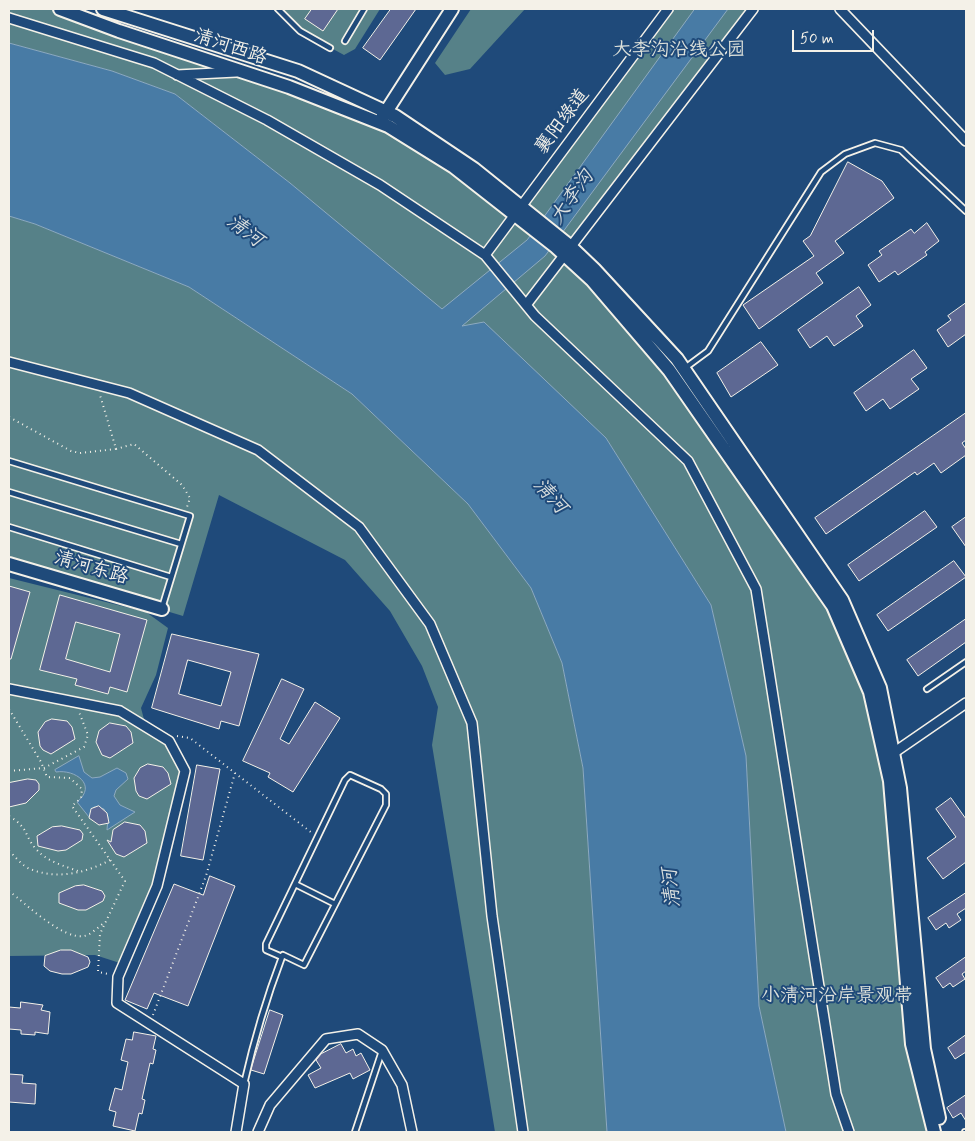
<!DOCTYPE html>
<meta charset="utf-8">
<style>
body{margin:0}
#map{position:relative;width:975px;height:1141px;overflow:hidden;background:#1f4a7a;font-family:Mynerve,sans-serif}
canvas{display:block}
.frame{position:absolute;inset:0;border:10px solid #f4f1e8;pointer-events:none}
.scale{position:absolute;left:792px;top:30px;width:82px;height:22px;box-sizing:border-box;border:2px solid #f4f1e8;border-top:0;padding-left:6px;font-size:15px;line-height:18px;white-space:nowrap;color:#f4f1e8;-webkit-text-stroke:4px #1f4a7a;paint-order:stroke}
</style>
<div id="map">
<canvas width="975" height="1141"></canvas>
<div class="frame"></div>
<div class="scale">50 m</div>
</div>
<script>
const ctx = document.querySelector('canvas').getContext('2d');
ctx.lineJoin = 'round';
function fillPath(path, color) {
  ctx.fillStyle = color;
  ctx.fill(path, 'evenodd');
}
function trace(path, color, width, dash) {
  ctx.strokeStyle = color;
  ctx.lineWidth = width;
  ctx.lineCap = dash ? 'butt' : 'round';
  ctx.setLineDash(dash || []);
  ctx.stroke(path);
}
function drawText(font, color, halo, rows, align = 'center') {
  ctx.font = font + ' Mynerve,"LXGW WenKai TC",sans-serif';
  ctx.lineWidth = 4;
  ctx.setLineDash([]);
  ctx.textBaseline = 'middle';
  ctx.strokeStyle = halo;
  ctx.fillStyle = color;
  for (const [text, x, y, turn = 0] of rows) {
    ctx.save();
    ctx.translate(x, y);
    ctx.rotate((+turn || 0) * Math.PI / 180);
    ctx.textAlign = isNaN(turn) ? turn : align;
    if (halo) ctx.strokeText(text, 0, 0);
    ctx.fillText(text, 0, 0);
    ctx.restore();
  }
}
const green = new Path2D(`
 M9,9H60L388,126L515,214L668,9H753L571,247L572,254L673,363L837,604L863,692L879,763L892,770L933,1102L942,1132H786L759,1006L746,756L711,605L606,438L461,327L290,183L175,94L112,71L9,43Z
 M278,9H380L355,49L344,55L300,31Z
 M471,9H525L470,69L445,75L435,63Z
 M9,216L35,224L189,287L352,394L468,504L531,588L562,663L583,768L607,1132H495L432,745L438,707L422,666L390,611L345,560L219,495L183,616L9,564Z
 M9,578L146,612L168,628L156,675L141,708L146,727L169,741L185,771L157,886L123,964L95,955L9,956Z`);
const water = new Path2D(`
 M695,9H728L545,256L462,326L484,322L606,438L711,605L746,756L759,1006L786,1132H607L583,768L562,663L531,588L468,504L352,394L189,287L35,224L9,216V43L112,71L175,94L290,183L442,309L527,240Z
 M79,756L84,772L92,778L100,777L117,768L126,773L128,779L116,790L114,796L120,805L135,812L107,830L108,817L104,809L94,807L89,817L77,802C98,785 75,769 56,772L55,770Z`);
const building = new Path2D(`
 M312,9H338L323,31L305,19Z
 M391,9H416L380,60L363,48Z
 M848,162L882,181L894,198L835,241L844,253L816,273L823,283L759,329L743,305L814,256L803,241L810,236Z
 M927,223L939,241L925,252L927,255L898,275L895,271L879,282L868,265L882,255L879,251L911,229L914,233Z
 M859,287L871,305L856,316L863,326L834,346L827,336L810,348L798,330Z
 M966,303V334L948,347L937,330L951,320L948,316Z
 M761,342L778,365L731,397L717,373Z
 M914,350L927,368L911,379L919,389L890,409L883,399L866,411L854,393Z
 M966,413V440L962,443L966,449V455L941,473L934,463L917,475L915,472L826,534L815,518Z
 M925,511L937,527L859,581L848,565Z
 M966,517V547L952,527Z
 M954,561L966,577L888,631L877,615Z
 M9,586L30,592L11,659H9Z
 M60,595L147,620L127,692L110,687L108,694L75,685L77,679L40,670ZM76,622L120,634L110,672L66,659Z
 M966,619V642L918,676L907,660Z
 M172,634L259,654L239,726L221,721L219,729L152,708ZM188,660L231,672L221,706L179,694Z
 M282,679L304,689L280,739L289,744L315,702L340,718L293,792L268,777L270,773L243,761Z
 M52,719L67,721L72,727L75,739L51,754L43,750L40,746L38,732L45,722Z
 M110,723L126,726L131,732L133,743L110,758L102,755L96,742L99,731Z
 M148,764L163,767L168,773L171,784L147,799L139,796L136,791L134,778L140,768Z
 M197,765L220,769L203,860L181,856Z
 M28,779L36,780L39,784V790L26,803L9,807V783Z
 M951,798L966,819V862L943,879L927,858L956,837L936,809Z
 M99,806L107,813L109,823L99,825L89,818L91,809Z
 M125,822L140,825L145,831L147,843L124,857L116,854L107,840L111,842L113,830Z
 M62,826L80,830L83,834L82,840L66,850L58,851L38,846L37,836L52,827Z
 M210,876L235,886L188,1006L154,993L147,1009L125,1000L174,884L203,895Z
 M84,885L102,891L105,896L103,901L86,910H78L59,903V893L75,886Z
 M966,893V908L957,914L961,920L949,928L946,923L936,930L928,918Z
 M61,950H71L88,957L90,962L88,967L71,974H62L50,971L44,966L45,956Z
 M966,957V971L962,974L965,979L953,987L950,983L943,988L936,978Z
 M21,1002L43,1005L41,1010L50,1012L48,1034L35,1032V1035L21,1034V1030L9,1029V1007L20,1008Z
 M270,1010L283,1015L264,1074L251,1070Z
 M134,1032L156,1036L153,1049L156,1050L153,1064L150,1063L142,1099L145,1100L142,1114L139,1113L135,1131L113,1126L116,1112L109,1110L115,1088L122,1090L128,1062L121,1060L126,1039L132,1040Z
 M966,1035V1052L955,1059L948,1048Z
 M341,1044L346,1053L353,1049L356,1056L361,1053L370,1070L353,1079L350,1073L315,1088L308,1075L321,1068L316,1060L321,1054Z
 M9,1074L23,1075L22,1083L36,1084L35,1104L9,1102Z
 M966,1095V1121L961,1113L953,1118L947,1108Z`);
const path = new Path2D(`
 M9,417L71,451L80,453L116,449L100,395
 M116,449L134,444L182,485L190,498L187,507
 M9,709L41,762L47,777L70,778L82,789L81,798L72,806L125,881L100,934L98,972L108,974
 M177,736L190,738L312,833
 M9,771L44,768L84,747L88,735L79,712
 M9,816C30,829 23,834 36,849C46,861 64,866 78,871
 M9,851C15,856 22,866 30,869C57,880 86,873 110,860
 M9,891C26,904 63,940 84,936C91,935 98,927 104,923
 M153,1015L206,876L235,773`);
const lane = new Path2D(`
 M278,9L300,31L330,48
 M345,41L364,9
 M685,368L708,351L821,172L845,154L875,143L901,150L966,211
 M9,461L190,516L162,608
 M9,492L181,544
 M9,527L171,577
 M927,689L966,662
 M295,884L335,904
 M244,1084C254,1040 266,999 282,957L283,955L304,965L386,805V794L381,789L350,775L345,780L266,944V950L282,957
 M355,1132L382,1051
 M965,1132H966`);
const street = new Path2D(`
 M840,9L966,141
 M9,18L154,63L267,120L380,185L485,255L535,316L688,461L756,589L836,1094L849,1132
 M177,75L236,72
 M485,255L668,9
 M526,305L753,9
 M9,362L129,393L258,450L359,527L430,624L472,723L492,916L523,1132
 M9,689L120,711L169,741L185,771L157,886L118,977L117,1003L244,1084L236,1132
 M889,756L966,703
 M258,1132L270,1105L326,1039L358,1034L382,1050L402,1085L412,1132`);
const secondary = new Path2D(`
 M60,9L119,31L289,87L388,126L454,167L556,247L592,280L669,370L833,606L870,692L890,781L912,1044L934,1132
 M103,9L298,71L395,116L474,169L571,247L594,269L677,359L842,600L880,688L900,788L924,1049L939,1118
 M382,118L452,9
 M9,564L162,609`);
const streetNames = [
 ["清河西路",230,48,18],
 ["襄阳绿道",563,122,-53],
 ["清河东路",91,569,16]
];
const parkNames = [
 ["大李沟沿线公园",679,51],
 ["小清河沿岸景观带",837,997]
];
const waterNames = [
 ["大李沟",573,198,-55],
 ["清河",244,232,37],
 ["清河",549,497,48],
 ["清河",673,888,-97]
];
fillPath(green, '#568188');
fillPath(water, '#487ba5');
trace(water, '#8daac0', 1);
fillPath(building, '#5d6893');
trace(building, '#f4f1e8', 1);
trace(lane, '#f4f1e8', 8);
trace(street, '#f4f1e8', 12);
trace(secondary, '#f4f1e8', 16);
trace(path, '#f4f1e8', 2, [1, 4]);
trace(lane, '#1f4a7a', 4.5);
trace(street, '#1f4a7a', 9);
trace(secondary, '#1f4a7a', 12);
drawText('19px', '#f4f1e8', '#1f4a7a', streetNames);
drawText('19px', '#dce0da', '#1f4a7a', parkNames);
drawText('italic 20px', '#dadfde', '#1f4a7a', waterNames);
</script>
